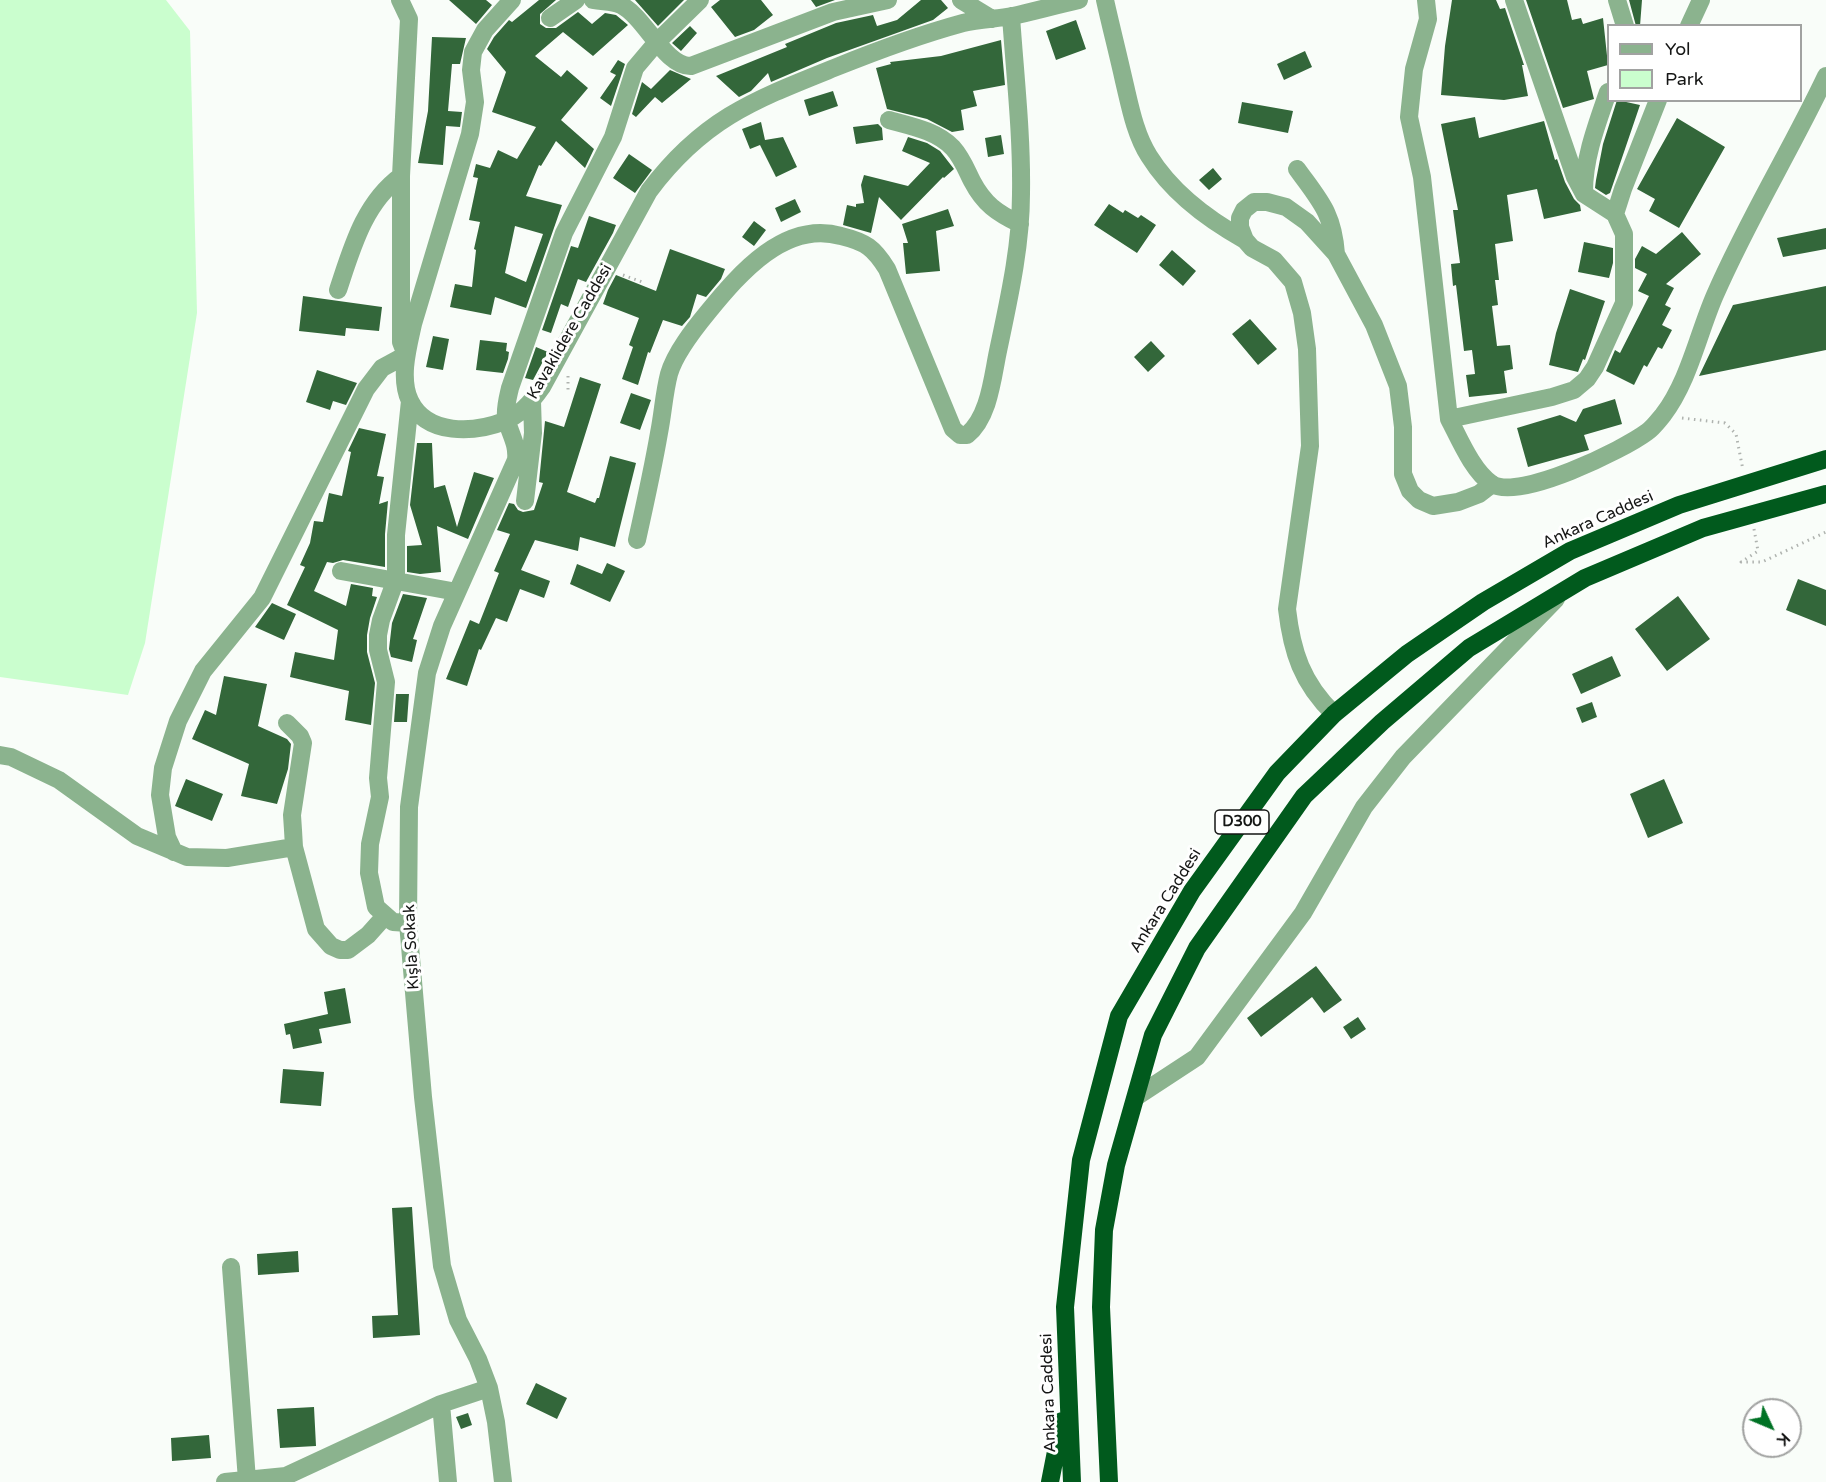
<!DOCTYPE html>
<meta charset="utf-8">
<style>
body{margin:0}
#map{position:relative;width:1826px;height:1482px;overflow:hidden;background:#f9fdf9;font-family:"Varela Round",sans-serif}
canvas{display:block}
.legend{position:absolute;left:1607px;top:24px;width:195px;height:78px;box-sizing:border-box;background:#fff;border:2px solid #a1a2a1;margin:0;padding:8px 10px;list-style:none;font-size:18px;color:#151615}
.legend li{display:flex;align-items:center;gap:12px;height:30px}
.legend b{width:30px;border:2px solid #a1a2a1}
.north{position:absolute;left:1742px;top:1398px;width:60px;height:60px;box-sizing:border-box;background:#fff;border:2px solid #a1a2a1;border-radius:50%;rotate:134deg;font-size:16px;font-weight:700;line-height:24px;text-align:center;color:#151615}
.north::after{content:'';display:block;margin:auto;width:21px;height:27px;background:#007225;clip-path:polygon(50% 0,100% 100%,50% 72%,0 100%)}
</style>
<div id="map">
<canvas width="1826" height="1482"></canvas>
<ul class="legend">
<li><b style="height:8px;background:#8bb38e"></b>Yol</li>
<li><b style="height:16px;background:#cafece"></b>Park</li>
</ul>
<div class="north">K</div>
</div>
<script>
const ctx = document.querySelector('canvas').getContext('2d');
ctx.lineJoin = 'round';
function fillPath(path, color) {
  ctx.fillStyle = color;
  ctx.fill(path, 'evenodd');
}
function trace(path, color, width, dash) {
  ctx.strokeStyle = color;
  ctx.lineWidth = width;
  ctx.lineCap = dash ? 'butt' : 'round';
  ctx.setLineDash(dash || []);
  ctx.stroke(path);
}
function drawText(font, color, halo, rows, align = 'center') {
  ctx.font = font + ' "Varela Round",sans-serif';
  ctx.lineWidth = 6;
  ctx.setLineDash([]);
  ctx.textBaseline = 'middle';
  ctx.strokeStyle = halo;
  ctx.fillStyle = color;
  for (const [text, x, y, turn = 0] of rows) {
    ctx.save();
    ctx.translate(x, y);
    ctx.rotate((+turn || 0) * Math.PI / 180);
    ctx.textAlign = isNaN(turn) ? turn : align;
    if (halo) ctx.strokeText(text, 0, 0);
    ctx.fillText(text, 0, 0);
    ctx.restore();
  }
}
const green = new Path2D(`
 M0,0H166L190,31L197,313L145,643L128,695L0,677Z`);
const building = new Path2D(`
 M449,0H486L492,5L476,24Z
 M539,0H556L540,14V24L546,28H556L578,12L592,24L605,13L616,15L628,25L593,56L563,32L535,56L561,77L567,70L588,88L561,120L594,149L585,168L556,141L541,166L539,165L526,196L562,205L526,308L495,297L491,315L450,307L455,284L472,287L476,250L474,249L480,222L469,220L478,178L473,177L476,164L490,168L498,150L517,159L536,127L492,112L506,72L487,49L494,37L509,20L512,22ZM515,226L543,234L526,282L505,273Z
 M635,0H684L658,26Z
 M720,0H761L773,15L754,30L735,37L711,7Z
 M811,0H835L816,7Z
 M921,0H941L948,8L933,20L827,58L771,82L768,73L751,91L739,97L716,76L787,47L785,44L836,23L873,15L877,26L897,20Z
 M1452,0H1496L1500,9L1505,8L1524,65H1522L1528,96L1504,100L1441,95L1445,46Z
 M1526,0H1567L1572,20L1581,18L1583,24L1603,18L1608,65L1587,71L1594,99L1563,108Z
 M1629,0H1642L1640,26H1636Z
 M1076,20L1086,49L1056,60L1046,31Z
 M690,26L697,33L681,51L672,43Z
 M432,37L466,38L460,64H452L448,111L462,112L460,127L446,126L443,165L418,163L428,111Z
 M1001,40L1005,85L973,91L977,106L961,110L964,130L952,132L927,119L887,109L876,68L891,64L890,62L941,56Z
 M1305,51L1312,67L1284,80L1277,64Z
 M618,60L625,64L611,106L600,98L616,75L610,72Z
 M670,70L691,79L662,103L655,97L636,117L632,114L642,82L651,89Z
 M833,91L838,106L809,116L804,100Z
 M1617,100L1640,105L1610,193L1606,195L1595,188L1596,180L1603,144Z
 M1242,102L1293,111L1288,133L1238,123Z
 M1475,117L1479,138L1544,121L1555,160L1557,159L1565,182L1574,199L1580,205L1581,211L1544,219L1537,189L1507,195L1513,241L1495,244L1499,280H1495L1498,305L1492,306L1497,346L1510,345L1513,369L1504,371L1507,393L1469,397L1466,375L1475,374L1472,350L1464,351L1456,285L1453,286L1451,264L1460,263L1453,210H1458L1441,124Z
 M1677,118L1725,147L1679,228L1649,211L1655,199L1637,189Z
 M761,122L765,140L783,137L797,167L776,177L760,145L750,149L742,129Z
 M878,124L882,128L883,140L856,144L853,127Z
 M1001,135L1004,154L988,157L985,138Z
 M908,137L927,143L940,151L954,169L944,178L943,177L901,220L879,197L871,233L843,225L847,205L856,207V204L864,203L861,185L864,175L908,186L930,163L902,151Z
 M629,154L652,170L635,193L613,178Z
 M1213,168L1222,179L1209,190L1199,180Z
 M795,199L801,212L781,222L775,208Z
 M1109,204L1123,213L1125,210L1138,218L1141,215L1156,225L1137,253L1094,225Z
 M948,209L954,226L936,231L940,271L906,274L903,243H908L902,224Z
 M589,216L616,225L613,233L586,282L578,279L568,307L561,304L551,333L542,330L571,246L578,248Z
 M754,221L766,230L754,246L742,237Z
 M1826,228V249L1783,257L1777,238Z
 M1682,232L1701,254L1666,284L1674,288L1665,305L1671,308L1662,325L1672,330L1662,349L1658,347L1647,367L1644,365L1634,385L1606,371L1615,350L1620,353L1649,296L1638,291L1647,274L1635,268V259L1642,246L1656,254Z
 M1584,242L1613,248V263L1609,278L1578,272Z
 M670,249L725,269L721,279L706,297L697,294L690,317L682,326L663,320L650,353L648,352L638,385L622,379L633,347L629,345L639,318L603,304L608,290L616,275L656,291Z
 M1172,250L1196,271L1183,286L1159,265Z
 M1826,286V350L1699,376L1733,305Z
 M1570,289L1605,301L1585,360L1583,359L1578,372L1549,365L1556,333Z
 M303,296L382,307L379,331L346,328L345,336L299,331Z
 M1250,319L1277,349L1258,365L1232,334Z
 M433,336L449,339L443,370L426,367Z
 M480,340L507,343L506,351L509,352L508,359L503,373L476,370Z
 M1151,341L1165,356L1148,372L1134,357Z
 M536,347L548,352L533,380L525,378Z
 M317,370L357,383L346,405L333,401L330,410L306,402Z
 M580,377L601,384L567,492L595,503L597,498H599L610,456L636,463L615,547L580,537L578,551L535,540L521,570L550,581L544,598L520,589L507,622L496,618L481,650L479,649L467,686L446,679L470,620L479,624L499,573L494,571L510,534L497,530L509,503L514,504L518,510L523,512L534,510L543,483L539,482L545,421L564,427Z
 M631,393L651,400L640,430L620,423Z
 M1615,399L1622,424L1584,435L1589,450L1528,467L1517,428L1560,415L1576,422L1583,409Z
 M359,428L386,434L377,476L384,477L379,504L388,501L385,534V567L343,560L333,563L327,562L314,591L346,606L351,584L373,588L372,596L377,597L370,618L367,635V652L375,683L371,725L345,720L349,691L290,677L295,652L334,660L338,630L287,605L305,567L300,565L310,543L314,521L323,522L329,493L342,496L351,452L348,451Z
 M417,443H432L434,488L445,485L457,527L474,472L494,478L468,539L437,526L441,572L420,574L407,572V546L422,545L410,505Z
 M607,563L625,571L610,602L570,584L577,564L602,574Z
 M1798,579L1826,590V626L1786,610Z
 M403,594L427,598L413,639L417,640L412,662L391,657L389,649L392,623Z
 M1678,596L1710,639L1667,671L1635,629Z
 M272,603L296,614L284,640L255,627Z
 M1612,656L1621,676L1581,694L1572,674Z
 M224,676L267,684L258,726L287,739L291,744L288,769L277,804L241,796L249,764L192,739L205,710L216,715Z
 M396,694H409L407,722H394Z
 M1592,702L1597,717L1582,723L1576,708Z
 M186,779L223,794L212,821L175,806Z
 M1664,779L1683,823L1648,838L1630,794Z
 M1316,966L1342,1000L1324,1013L1312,997L1261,1037L1247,1018Z
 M345,988L351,1023L319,1029L322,1043L293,1049L290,1034L286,1035L284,1024L328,1014L324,992Z
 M1358,1017L1366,1029L1351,1039L1343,1027Z
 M283,1069L324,1072L321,1106L280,1103Z
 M412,1207L420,1335L373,1338L372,1316L398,1315L392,1208Z
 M298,1251L299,1272L258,1275L257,1254Z
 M536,1383L567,1398L557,1419L526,1404Z
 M314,1407L316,1446L280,1448L277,1409Z
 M468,1413L472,1425L461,1429L456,1417Z
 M209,1435L211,1458L172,1461L171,1438Z`);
const path = new Path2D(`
 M623,275L645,283
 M568,376V392
 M1682,418L1725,423L1736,434L1743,470
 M1754,529L1758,551L1741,562H1762L1826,532`);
const minor = new Path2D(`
 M512,0L485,30L473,52L471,70L475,102L470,134L413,324C408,347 399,378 410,401C427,436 474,433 505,421C520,415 533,400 542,387L649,191C703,119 754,100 834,68C876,51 919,35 963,23C979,19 996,19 1013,16C1035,11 1057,5 1079,0
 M593,0C603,2 612,1 621,5C645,17 665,67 691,66L833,12L888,0
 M961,0L992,19
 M1105,0C1111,27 1118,54 1124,81C1130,106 1135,134 1149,156C1172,193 1207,219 1245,240
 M1426,0L1428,19L1414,69L1409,117L1422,177L1449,419C1459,438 1473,472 1492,484C1519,501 1623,450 1647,432C1653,428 1658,421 1663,415C1689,381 1698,334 1715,295C1748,219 1791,150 1826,76
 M1514,0L1575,177L1584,194L1615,214
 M1617,0L1625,26
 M550,18L576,0
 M1689,26L1701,0
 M889,120C911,126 937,131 953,148C962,158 966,169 972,181C984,204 997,213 1020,224
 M1297,169C1320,201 1333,213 1336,254
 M1584,192C1584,157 1597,124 1608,92
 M338,290C352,248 364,203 401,176
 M1449,419L1552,397L1574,390L1587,379L1595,367L1624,303V234L1615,214L1623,189L1658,100
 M525,501L533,433L532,401
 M637,540C645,504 653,468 659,433C663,413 664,393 669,374C675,353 694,329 708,312C740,273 785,220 841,236C866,242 874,248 887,269L953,429L960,435H967C988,418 992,382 997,356C1008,303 1021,248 1021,194C1022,135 1015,75 1011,16
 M341,571L457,592
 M1334,714C1302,683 1292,652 1287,609L1310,446L1307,349L1302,313L1293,282L1274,260L1252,248L1245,240L1240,227V218L1244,210L1254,202H1267L1286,207L1307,222L1336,254L1374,325L1398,386L1403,427V474L1410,491L1419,500L1433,506L1458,502L1479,494L1492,484
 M287,723L300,736L303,743L292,815L293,830L294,847L316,929L331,946L340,950H348L368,935L385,916
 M0,755L11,757L59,780L137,836L187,857L227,858L294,847
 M174,852L167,837L160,795L163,768L178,721L203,671L262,598L366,389L382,368L406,355L401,342V176L409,19L400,0
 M408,923L393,922L376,907L369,873L370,844L380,797L378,778L386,682L378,650V635L381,620L396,579V535L410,401
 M1136,1097L1197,1057L1303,913L1364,807L1403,757L1556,599
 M231,1267L247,1480
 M441,1404L448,1482
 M225,1482L286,1476L441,1404L489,1388
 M503,1482L496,1422L489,1388L478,1359L458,1320L442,1266L423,1097L408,923L409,807L427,673L442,626L516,460C518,443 509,433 506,417C505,407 508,397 510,388L564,233L613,137L635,68L657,42L700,0`);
const highway = new Path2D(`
 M1050,1482L1062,1421
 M1072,1482L1065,1307L1081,1160L1119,1016L1192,891L1277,773L1334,714L1407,654L1483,602L1570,551L1679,505L1826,459
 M1109,1482L1101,1307L1104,1230L1116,1165L1153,1035L1197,948L1304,796L1382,722L1469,648L1585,578L1703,528L1826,494`);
const shields = [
 [1242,822,54]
];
const shieldNames = [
 ["D300",1242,822]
];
const streetNames = [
 ["Kavaklidere Caddesi",570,332,-60],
 ["Ankara Caddesi",1598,520,-24],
 ["Ankara Caddesi",1166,901,-58],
 ["Kışla Sokak",412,947,-93],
 ["Ankara Caddesi",1049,1393,-92]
];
fillPath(green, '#cafece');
fillPath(building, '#33673a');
trace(path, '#afb3af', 3, [1.5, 4.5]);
trace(minor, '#8bb38e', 18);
trace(highway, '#015a1d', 18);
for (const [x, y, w] of shields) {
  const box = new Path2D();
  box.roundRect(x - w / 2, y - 12, w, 24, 4.5);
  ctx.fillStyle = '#fff';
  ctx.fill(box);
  trace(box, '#151615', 1.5);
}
drawText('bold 15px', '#151615', null, shieldNames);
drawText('16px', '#151615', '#fff', streetNames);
</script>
